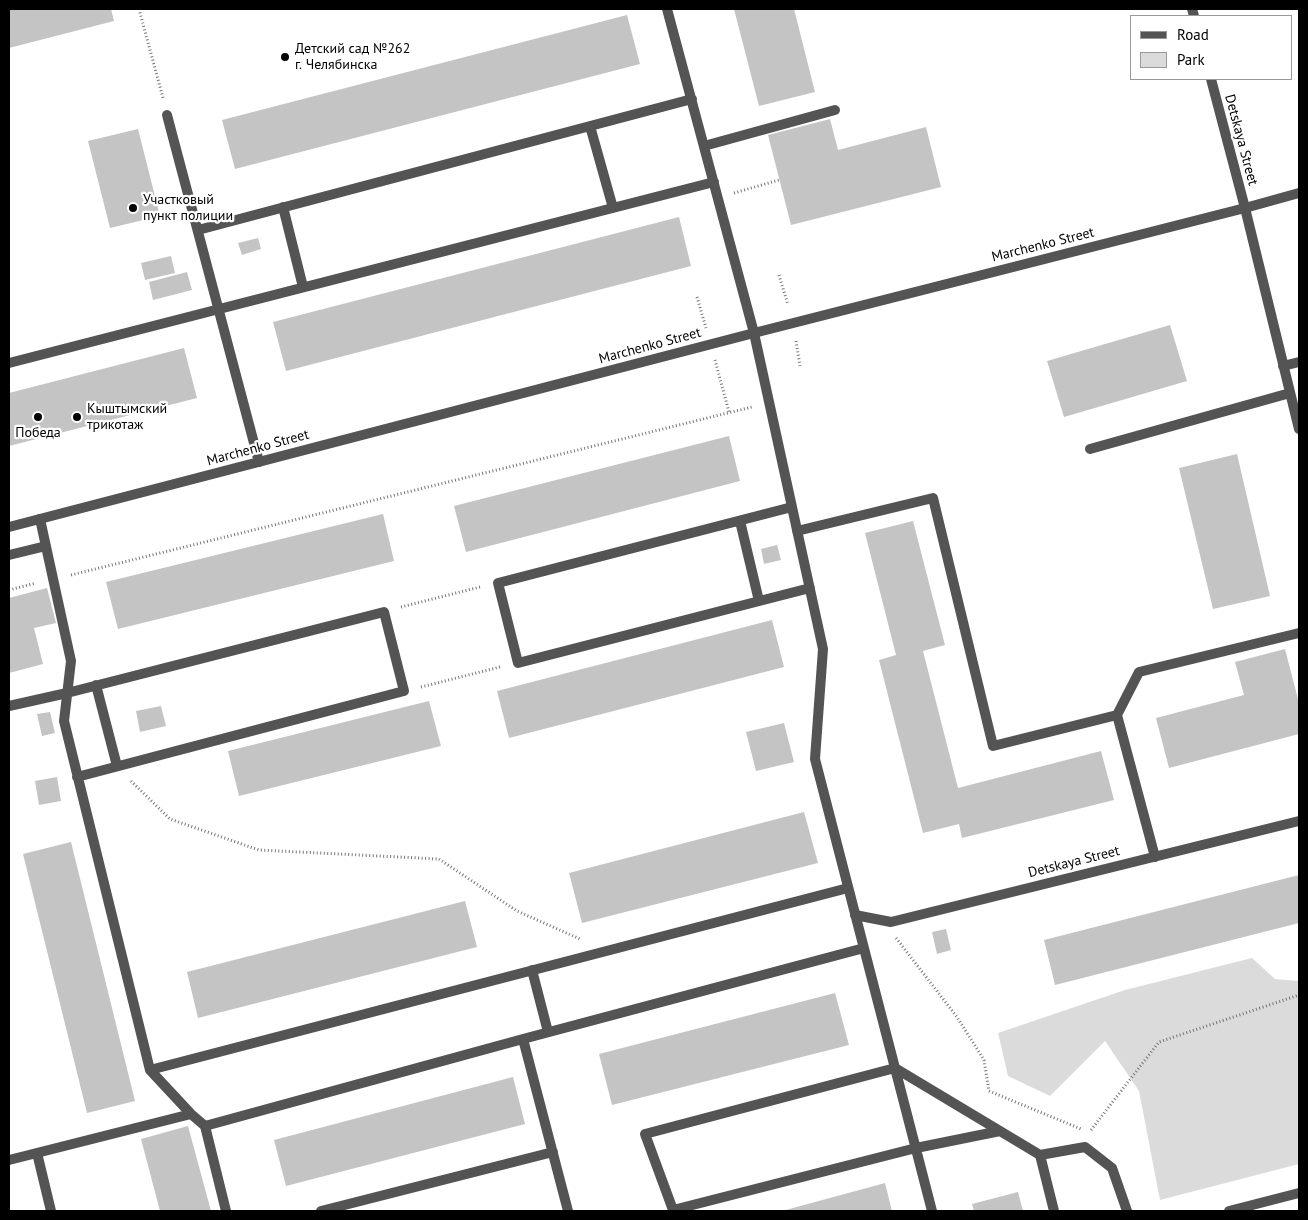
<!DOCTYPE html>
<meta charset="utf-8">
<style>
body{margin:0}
#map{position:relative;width:1308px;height:1220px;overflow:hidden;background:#fff;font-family:"PT Sans",sans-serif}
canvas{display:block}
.frame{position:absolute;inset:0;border:10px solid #000;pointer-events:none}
.legend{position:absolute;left:1130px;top:15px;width:162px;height:65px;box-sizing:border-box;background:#fff;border:1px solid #999;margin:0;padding:6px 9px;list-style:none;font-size:15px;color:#000}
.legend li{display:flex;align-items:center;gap:10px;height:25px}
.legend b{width:25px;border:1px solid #999}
</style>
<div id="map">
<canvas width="1308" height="1220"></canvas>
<div class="frame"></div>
<ul class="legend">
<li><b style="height:6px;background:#545454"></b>Road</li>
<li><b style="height:14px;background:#dbdbdb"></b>Park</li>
</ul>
</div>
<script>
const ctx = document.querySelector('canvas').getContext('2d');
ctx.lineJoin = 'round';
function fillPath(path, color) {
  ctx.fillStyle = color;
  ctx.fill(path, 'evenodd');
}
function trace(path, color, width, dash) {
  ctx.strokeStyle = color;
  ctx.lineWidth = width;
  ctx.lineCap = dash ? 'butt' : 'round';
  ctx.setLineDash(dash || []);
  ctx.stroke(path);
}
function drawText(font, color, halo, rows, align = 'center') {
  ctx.font = font + ' "PT Sans",sans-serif';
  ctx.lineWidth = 4.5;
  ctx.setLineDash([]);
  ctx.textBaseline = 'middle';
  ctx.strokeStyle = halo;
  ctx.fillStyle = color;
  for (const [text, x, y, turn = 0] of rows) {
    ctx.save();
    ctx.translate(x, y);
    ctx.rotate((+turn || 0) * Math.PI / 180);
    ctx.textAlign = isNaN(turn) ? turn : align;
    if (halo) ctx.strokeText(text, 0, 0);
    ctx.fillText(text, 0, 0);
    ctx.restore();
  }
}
const green = new Path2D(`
 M1252,958L1275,979L1299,981V1164L1160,1200L1139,1091L1105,1041L1050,1096L1008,1076L998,1033L1125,990Z`);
const building = new Path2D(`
 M9,9H111L114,21L9,48Z
 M734,9H794L815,92L759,106Z
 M627,15L640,64L235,169L222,120Z
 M830,119L838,150L926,127L941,187L791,225L768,135Z
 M138,129L160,216L110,228L88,141Z
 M679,217L691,266L286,371L273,322Z
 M258,238L261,249L242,255L238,243Z
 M171,256L175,273L145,280L141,263Z
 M187,272L192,290L153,300L149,282Z
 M1170,325L1187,381L1064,417L1047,361Z
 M184,348L197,398L9,446V393Z
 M729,436L740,481L466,552L454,506Z
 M1237,454L1270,596L1213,609L1179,468Z
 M383,514L394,561L118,629L106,582Z
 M913,521L945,645L923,651L958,788L1101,751L1114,800L962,838L959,824L923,833L879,660L896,655L865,533Z
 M777,545L781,560L764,564L761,549Z
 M47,588L56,623L34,628L43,664L9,673V598Z
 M772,620L784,667L509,738L497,691Z
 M1285,649L1299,703V734L1169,768L1156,718L1244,695L1235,662Z
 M429,701L441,746L239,796L228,751Z
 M161,706L166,726L140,732L136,711Z
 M50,712L55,733L42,736L37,714Z
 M784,723L794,762L756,771L746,732Z
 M57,777L61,801L39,805L35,781Z
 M804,812L818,863L582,923L569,873Z
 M71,842L135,1101L87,1113L23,854Z
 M1299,875V923L1055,985L1044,940Z
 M465,901L477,947L198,1018L187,972Z
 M946,929L951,950L937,954L932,932Z
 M835,993L849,1045L612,1105L599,1054Z
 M513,1077L525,1124L286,1186L274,1140Z
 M188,1126L211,1211H160L141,1139Z
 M885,1183L892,1211H782Z
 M1018,1192L1023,1211H974L972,1204Z`);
const path = new Path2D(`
 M139,9L163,98
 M734,193L779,180
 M779,275L788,305
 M697,297L706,328
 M796,341L800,366
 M715,360L729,412
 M71,575L752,407
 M9,590L36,583
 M401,607L480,587
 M421,687L500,667
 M131,781L170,819L259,850L439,859L517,911L580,939
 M896,938L957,1017L984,1060L989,1091L1081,1129
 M1091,1130L1159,1042L1299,995`);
const service = new Path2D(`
 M667,9L754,333L823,649L815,759L932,1211
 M167,115L259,462
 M590,126L613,208
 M704,146L835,110
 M283,207L303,287
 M1245,208L1299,429
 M198,230L692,99
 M9,363L714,182
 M1283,366L1299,362
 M1090,449L1290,393
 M792,507L498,583L518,663L810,588
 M40,519L71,661L64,721L150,1070L191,1114L205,1126L226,1211
 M740,521L759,601
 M797,531L933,498L993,746L1117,715L1139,672L1299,633
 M9,555L46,546
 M96,685L117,766
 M9,706L67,693L384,612L404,691L77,777
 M1117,715L1155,857
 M532,970L548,1032
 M523,1039L568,1211
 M150,1070L848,888
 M205,1126L523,1039L864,948
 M1000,1131L916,1148L673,1210L645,1134L895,1068L1040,1155L1085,1147L1112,1168L1127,1211
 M37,1153L51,1211
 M1040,1155L1054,1211
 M9,1160L191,1114
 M321,1211L553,1152
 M1229,1211L1299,1193`);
const minor = new Path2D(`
 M1192,9L1194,16
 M1211,79L1245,208
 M855,915L891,922L1299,821`);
const tertiary = new Path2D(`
 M9,527L754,333L1245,208L1299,193`);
const markers = [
 [285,57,5,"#000"],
 [133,208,5,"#000"],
 [38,417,5,"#000"],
 [77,417,5,"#000"]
];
const poiNames = [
 ["Детский сад №262",295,49],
 ["г. Челябинска",295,65],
 ["Участковый",143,200],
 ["пункт полиции",143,216],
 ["Кыштымский",87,409],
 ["трикотаж",87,425],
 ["Победа",38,433,"center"]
];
const streetNames = [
 ["Detskaya Street",1241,140,75],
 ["Marchenko Street",1043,245,-14],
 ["Marchenko Street",650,346,-15],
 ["Marchenko Street",258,448,-15],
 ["Detskaya Street",1074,862,-14]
];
fillPath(green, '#dbdbdb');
fillPath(building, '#c4c4c4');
trace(path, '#767676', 3, [1, 2.5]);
trace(service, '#545454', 10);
trace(minor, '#545454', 10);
trace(tertiary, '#545454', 10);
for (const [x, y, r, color] of markers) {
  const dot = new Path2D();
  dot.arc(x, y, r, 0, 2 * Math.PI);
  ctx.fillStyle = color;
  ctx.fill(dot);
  trace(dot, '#fff', 2);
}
drawText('14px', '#000', '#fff', poiNames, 'left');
drawText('14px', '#000', '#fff', streetNames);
</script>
